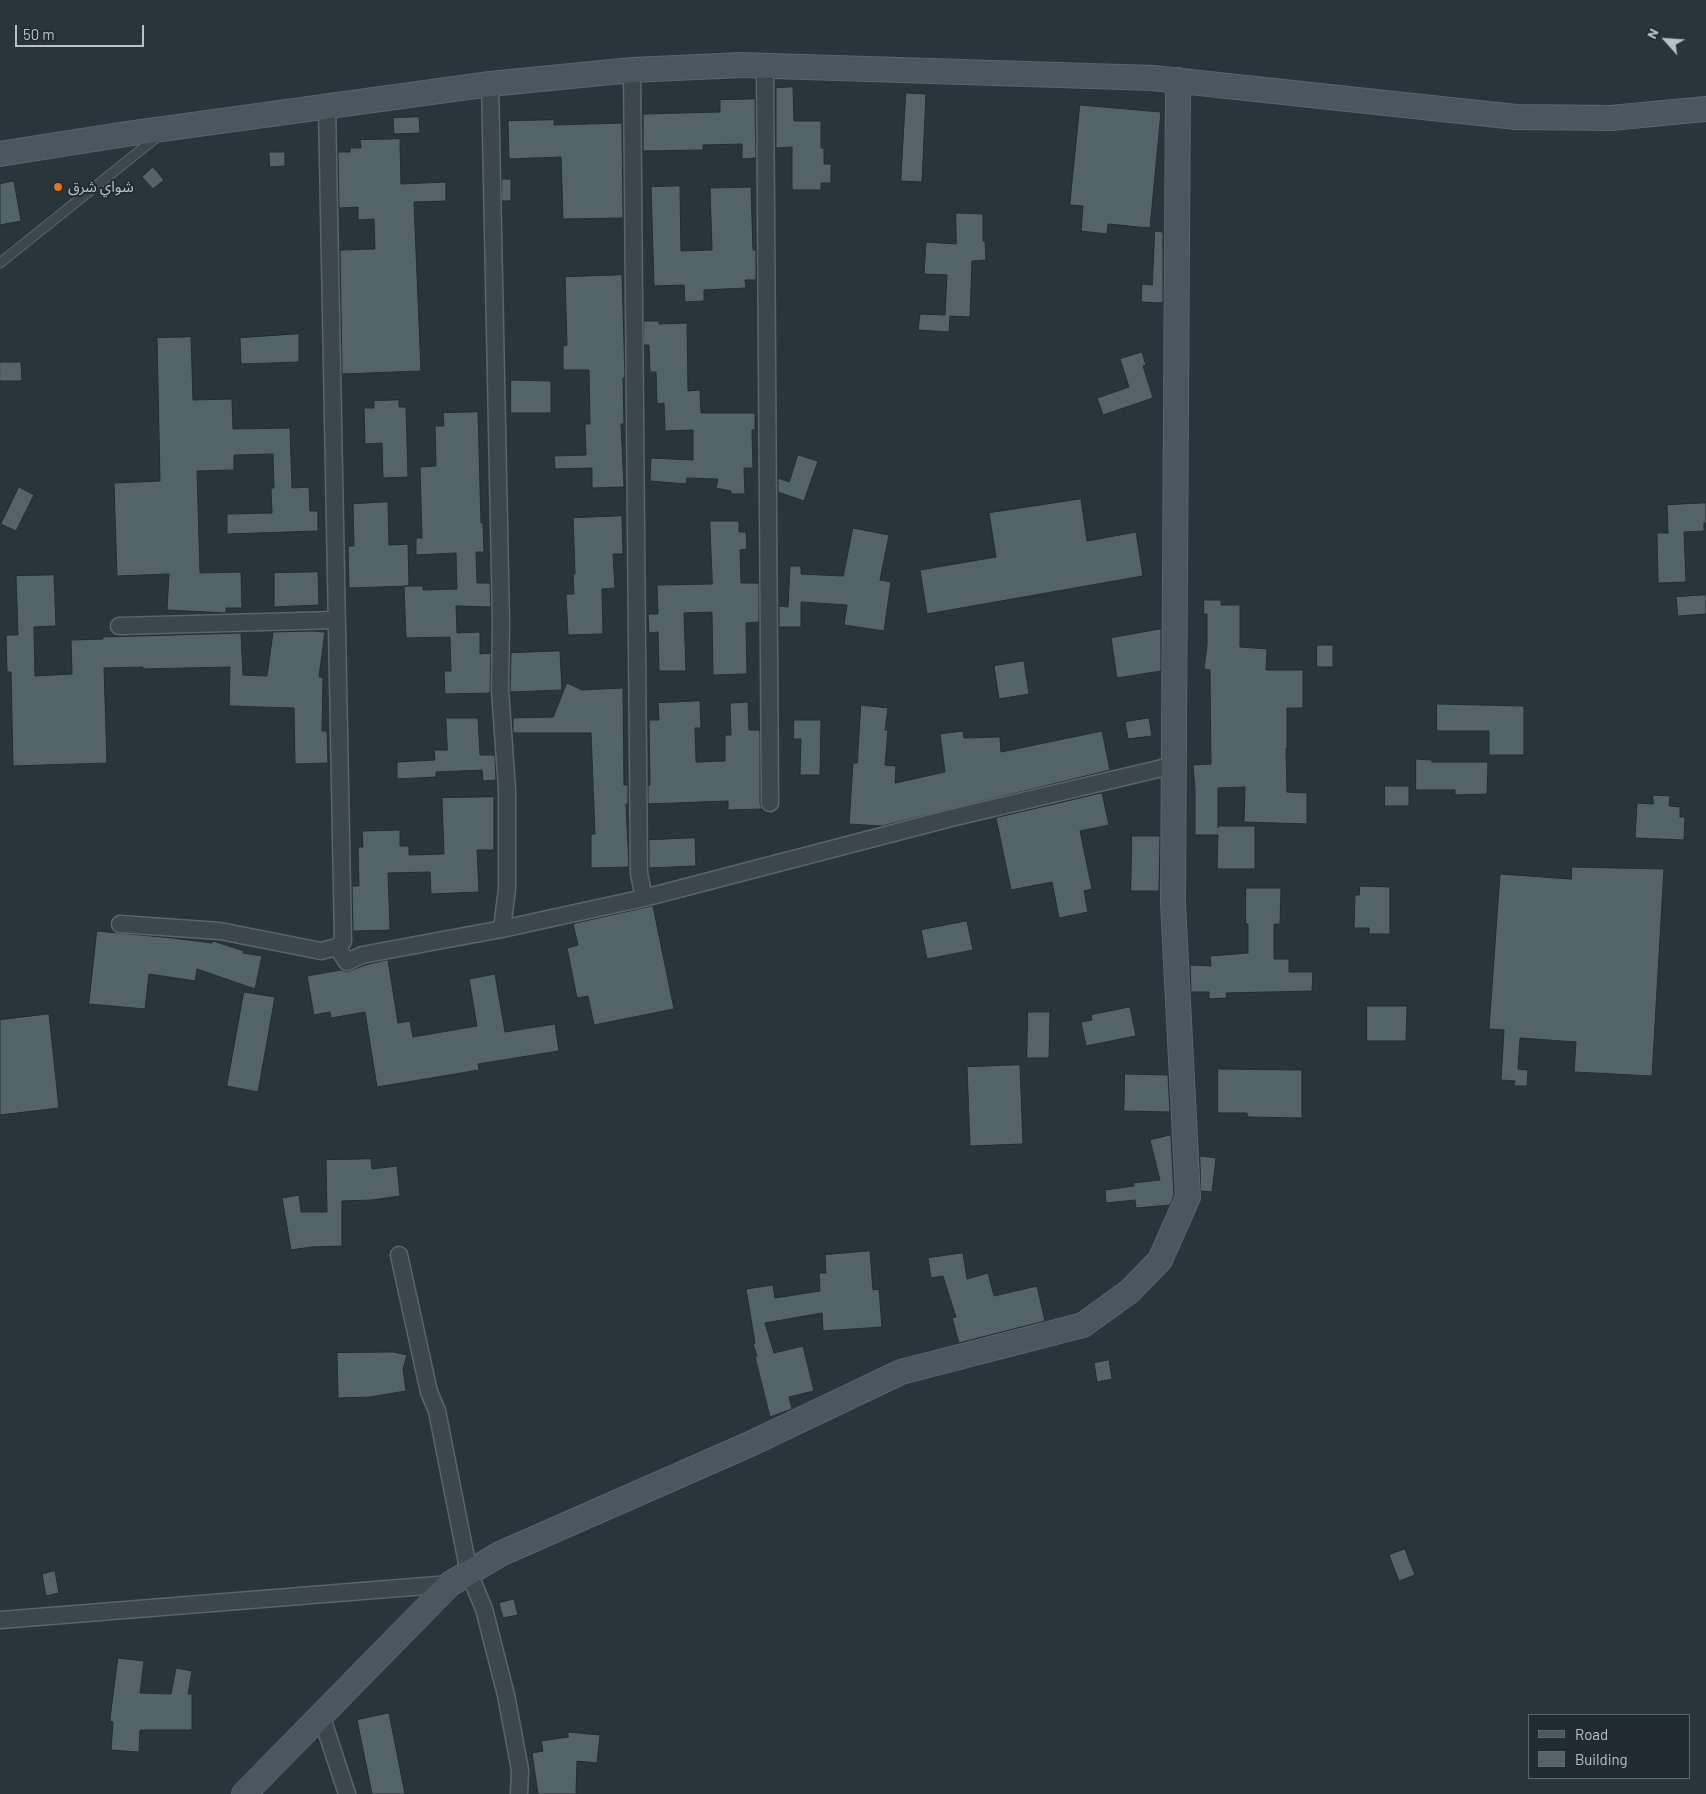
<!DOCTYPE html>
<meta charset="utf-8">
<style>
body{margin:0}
#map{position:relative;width:1706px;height:1794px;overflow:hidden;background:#28353d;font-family:Barlow,sans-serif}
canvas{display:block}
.legend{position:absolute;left:1528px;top:1714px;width:162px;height:65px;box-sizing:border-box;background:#212b32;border:1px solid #5d676e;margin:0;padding:6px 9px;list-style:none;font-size:15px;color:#b8c1c8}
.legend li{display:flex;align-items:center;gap:10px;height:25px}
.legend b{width:25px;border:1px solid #5d676e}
.north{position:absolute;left:1641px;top:15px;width:50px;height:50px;-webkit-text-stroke:4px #212b32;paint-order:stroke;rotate:296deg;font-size:14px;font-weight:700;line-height:20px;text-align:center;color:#b8c1c8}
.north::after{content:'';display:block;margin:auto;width:18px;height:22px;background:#b8c1c8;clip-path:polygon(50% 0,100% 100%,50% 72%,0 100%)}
.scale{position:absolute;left:15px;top:25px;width:129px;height:22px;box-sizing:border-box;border:2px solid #b8c1c8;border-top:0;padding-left:6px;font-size:15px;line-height:18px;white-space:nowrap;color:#b8c1c8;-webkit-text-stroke:4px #212b32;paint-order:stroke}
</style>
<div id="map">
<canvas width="1706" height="1794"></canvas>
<ul class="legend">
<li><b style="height:6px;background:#4a5660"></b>Road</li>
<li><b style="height:14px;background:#54626a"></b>Building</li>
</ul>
<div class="north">N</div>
<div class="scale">50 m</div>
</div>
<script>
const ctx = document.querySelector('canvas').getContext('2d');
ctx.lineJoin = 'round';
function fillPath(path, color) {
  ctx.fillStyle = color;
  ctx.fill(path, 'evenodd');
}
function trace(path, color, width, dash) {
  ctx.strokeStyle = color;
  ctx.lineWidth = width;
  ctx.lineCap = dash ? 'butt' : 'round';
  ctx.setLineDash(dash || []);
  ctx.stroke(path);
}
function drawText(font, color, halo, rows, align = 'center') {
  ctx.font = font + ' Barlow,"Noto Sans Arabic",sans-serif';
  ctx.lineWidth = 4;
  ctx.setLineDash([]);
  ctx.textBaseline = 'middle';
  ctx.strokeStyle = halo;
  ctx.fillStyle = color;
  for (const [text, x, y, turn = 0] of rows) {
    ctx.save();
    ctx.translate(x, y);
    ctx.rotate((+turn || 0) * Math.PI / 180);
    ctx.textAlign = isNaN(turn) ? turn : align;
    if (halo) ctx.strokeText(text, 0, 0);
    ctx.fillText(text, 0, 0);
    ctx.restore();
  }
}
const building = new Path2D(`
 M793,87L794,121H821V148H824V164H831V183H821V190H792V147L776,148V88Z
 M906,93L926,94L922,182L901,181Z
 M755,99L756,158L742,159V144L703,145V150L643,151V114L720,112V100Z
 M1080,105L1161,112L1150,228L1108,224L1107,234L1081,231L1083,206L1070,205Z
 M419,117L420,133L394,134L393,118Z
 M554,120V125L622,123L623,218L563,219L561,157L509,159L508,121Z
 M400,139L401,184L446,182V201L414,202L421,371L342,374L340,250L375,249L374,219L358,220V207L339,208L338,152H350V148H361L360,140Z
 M269,152H285V166L270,167Z
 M153,167L164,180L153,189L142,177Z
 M502,179H511V201H502Z
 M14,181L21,221L0,225V184Z
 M680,186L681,251L712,250L710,188L751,187L753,250H756V280H745L746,288L704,290V301L685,302L684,285L654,286L651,187Z
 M956,213L983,214V241H985L986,260L972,261L970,317L950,316L949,332L918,330L920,314L945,315L947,275L924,274L926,242L956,244Z
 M1155,231L1163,232V303L1141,302L1142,284L1152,285Z
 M622,275L625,378H623L624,424H621L624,487L592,488V468L555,469L554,456L586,455L585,424H590L589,370H563V346L567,345L565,277Z
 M644,321H659V324L687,323L688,391L700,390L701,413H755V430H752L753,468H744L745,494H731V491L716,488L718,479L687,478L686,484L650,481L651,458L693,460V430L665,431L664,403L657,404L656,372H650L649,345H644Z
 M299,334V362L241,364L240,338Z
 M191,337L193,400L232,399L233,429L290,428L292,488L309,487L310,511H318V531L227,534V514L272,513L271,488H274L273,454L234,455V470L197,471L200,573L241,572L242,608H226V613L167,610L169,574L117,576L114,483L160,481L157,338Z
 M1142,352L1146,365L1143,366L1153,398L1103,415L1097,398L1129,387L1120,359Z
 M0,362H21L22,381H0Z
 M511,380L551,381V413H511Z
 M399,400V407H406L408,477L383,478L382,443L365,444L364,408H374V401Z
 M478,412L481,523H483L484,552H476L477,583H490L491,607L456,606L457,633L480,632V654L491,653L490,693L445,694L444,671H451L450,637L406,638L404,586H423V590L457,589L456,553L416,555V538H422L420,467L436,466L435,426H444L443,413Z
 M798,455L818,461L804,501L778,492V478L789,482Z
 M19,487L34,495L16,531L1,524Z
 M1081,499L1087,541L1136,532L1143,576L927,614L920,570L996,557L989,513Z
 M388,502L389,545L408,544L409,586L349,588L348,546H354L353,504Z
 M1706,503V523H1704V531L1684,532L1686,582L1658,583L1657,533H1668L1667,505Z
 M622,516L623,554H613L615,588L602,589L603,634L568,635L566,594H574L573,574H575L573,518Z
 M710,521H739V532H746L747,549L740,550L741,583H759V622L746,623L747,674L713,675L712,612L684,613L686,671H659L658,632L649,633L648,614H658L657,585L712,584Z
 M853,528L889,535L880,580L891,582L884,631L844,625L847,605L801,602V627H779V606L788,607L790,566H801V574L843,576Z
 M318,572L319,605L274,607V573Z
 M54,575L56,626L34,627L35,676L72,674L71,640L103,639V637L241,633L243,675L267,676L273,632L312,631L325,632L319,677H323L322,731H327L328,763L295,764L294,708L229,706L230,667L143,669V667L104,668L107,763L13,766L11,672H7L6,635H18L16,576Z
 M1706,595V614L1678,616L1676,597Z
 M1204,600H1221V605H1240V647L1267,649L1266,670H1303V708H1287V748H1286L1287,792L1307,793V824L1244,822L1245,787L1218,788V828V826H1255V869H1217L1218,835H1195V789L1193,765L1211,764L1210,670L1204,669L1207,645V614H1204Z
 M1161,629V671L1117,678L1111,638Z
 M1317,645H1333V667H1317Z
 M560,651L562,690L510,692L511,653Z
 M1024,661L1029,694L999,699L994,666Z
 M567,683L582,690L623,688L624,785H628V804H626L629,867L591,868V834H595L591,733H513V718L553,717Z
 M700,701L701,728H695L696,762L725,761V735H731L730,703L748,702L749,730H760V803L762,809L728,810V801L648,804V785H650L649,720H659L658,703Z
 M1437,704L1524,706V755H1489V731H1437Z
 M861,705L888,708L885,730H888L885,765L896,766L895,783L945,772L940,734L963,731L964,738L1000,737L1001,752L1102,731L1110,770L882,826L849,824L853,763H857Z
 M446,718H478L480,755H495L496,780L483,781L482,770L436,772V777L397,779V762L435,760L434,750H447Z
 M1149,718L1152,736L1128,739L1125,722Z
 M794,720H821L820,775H800L801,739H794Z
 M1416,759L1432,760V762H1488L1487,794L1455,795V790H1416Z
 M1385,786H1409V806H1385Z
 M1102,793L1109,825L1080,831L1092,889L1084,891L1088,912L1059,918L1052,882L1011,890L996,818Z
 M1653,795L1670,796L1669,806L1680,807V817H1685L1684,840L1635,838L1637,803L1653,804Z
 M494,797V850H477L479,892L431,894L430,872L388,873L390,930L353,931L352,886H359L358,847H363L362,831L400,830V846H409V855L444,854L442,798Z
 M1132,836H1160L1159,891H1131Z
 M695,838L696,866L649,868V840Z
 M1572,867L1664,869L1652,1076L1574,1072L1576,1042L1520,1038L1518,1069L1528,1070L1527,1086H1514L1515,1081L1501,1080L1504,1030L1489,1029L1500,874L1571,879Z
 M1360,886L1390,887V934H1369V928H1354L1355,895H1359Z
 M1246,888H1281L1280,924H1274V959H1289V972H1313L1312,991L1226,993L1227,998L1209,999V992H1191L1190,965L1211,966L1210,956L1248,953V924H1246Z
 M653,906L674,1009L594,1025L588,996L577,998L567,948L578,945L573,924Z
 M967,921L973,950L927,959L921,930Z
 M97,931L173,938L212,943L213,941L244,951L243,953L262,956L255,989L197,969L195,981L149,974L145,1009L89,1004Z
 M388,960L398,1023L410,1021L413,1037L477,1026L469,979L495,974L505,1032L555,1024L559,1051L478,1064L479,1070L377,1087L365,1012L331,1018L330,1012L314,1015L307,976L341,970L347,972L365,965Z
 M244,992L275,997L258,1092L227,1086Z
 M1367,1006H1407L1406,1041H1367Z
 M1130,1007L1136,1036L1086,1046L1081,1022L1092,1020L1091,1015Z
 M1028,1012H1050L1049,1058H1027Z
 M49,1014L59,1108L0,1115V1020Z
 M1020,1065L1023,1144L970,1146L967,1067Z
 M1218,1069L1302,1070V1118L1248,1117L1247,1113H1218Z
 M1125,1074L1168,1075L1170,1112L1124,1111Z
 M1171,1135L1174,1195L1170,1205L1136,1208L1135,1200L1106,1203L1105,1190L1134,1186L1133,1183L1160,1180L1150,1140Z
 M1200,1156L1216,1158L1212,1192L1201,1191Z
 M371,1159L372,1169L397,1166L400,1196L372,1200L342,1201V1246L311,1247L291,1250L282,1198L299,1195L301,1212H327L326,1160Z
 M870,1251L873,1290L879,1289L882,1327L823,1331L822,1313L765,1323L774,1353L803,1346L814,1391L789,1397L792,1409L770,1417L755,1357L757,1356L753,1344L755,1343L746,1289L773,1285L775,1298L820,1291L819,1273H826L825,1255Z
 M963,1253L967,1279L988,1273L994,1296L1037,1286L1045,1321L959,1343L952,1318L956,1317L943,1276L931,1278L928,1258Z
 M393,1352L407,1355L403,1369L406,1391L370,1397L338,1398L337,1353Z
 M1109,1360L1112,1379L1097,1382L1094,1363Z
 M1405,1549L1415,1575L1399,1581L1389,1555Z
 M55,1571L59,1593L46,1596L42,1574Z
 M514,1599L518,1615L503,1618L499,1603Z
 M118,1658L144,1661L140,1693L171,1694L176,1668L192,1671L188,1694H192V1730H140L139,1752L111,1750L113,1722L110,1721Z
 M389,1713L405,1794H372L357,1720Z
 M568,1732L600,1735L597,1763L577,1761L576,1794H538L532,1753L543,1751L541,1741L568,1737Z`);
const lane = new Path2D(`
 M0,263L157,137`);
const street = new Path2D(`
 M765,65L770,803
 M632,70L639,873L644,898
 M490,84L501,622L500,690L507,789V889L502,929
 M119,626L336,620
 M120,924L220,931L321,951L337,947L343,941L327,106
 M337,947L347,962L362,955L502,929L644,898L951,818L1175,765
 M399,1255L429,1392L437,1411L469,1573L484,1609L506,1695L520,1770L519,1794
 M0,1620L450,1584
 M321,1715L347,1794`);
const secondary = new Path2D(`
 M0,154L126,134L490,84L632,70L741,65L1153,78L1516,117L1611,118L1706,109
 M244,1794L450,1584L500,1554L750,1444L901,1372L1083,1325L1130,1291L1160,1260L1188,1197L1173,903L1178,80`);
const markers = [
 [58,187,5,"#e8710a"]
];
const poiNames = [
 ["شواي شرق",68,187]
];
fillPath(building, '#54626a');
trace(building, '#232d34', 1);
trace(lane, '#5a646b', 11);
trace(street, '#5a646b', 19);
trace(secondary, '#5a646b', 26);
trace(lane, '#3c464d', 9);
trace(street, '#3c464d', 16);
trace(secondary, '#4a5660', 24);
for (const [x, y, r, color] of markers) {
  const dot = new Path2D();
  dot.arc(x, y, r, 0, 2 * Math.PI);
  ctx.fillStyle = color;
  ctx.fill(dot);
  trace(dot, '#212b32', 2);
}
drawText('15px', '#b8c1c8', '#212b32', poiNames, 'left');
</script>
